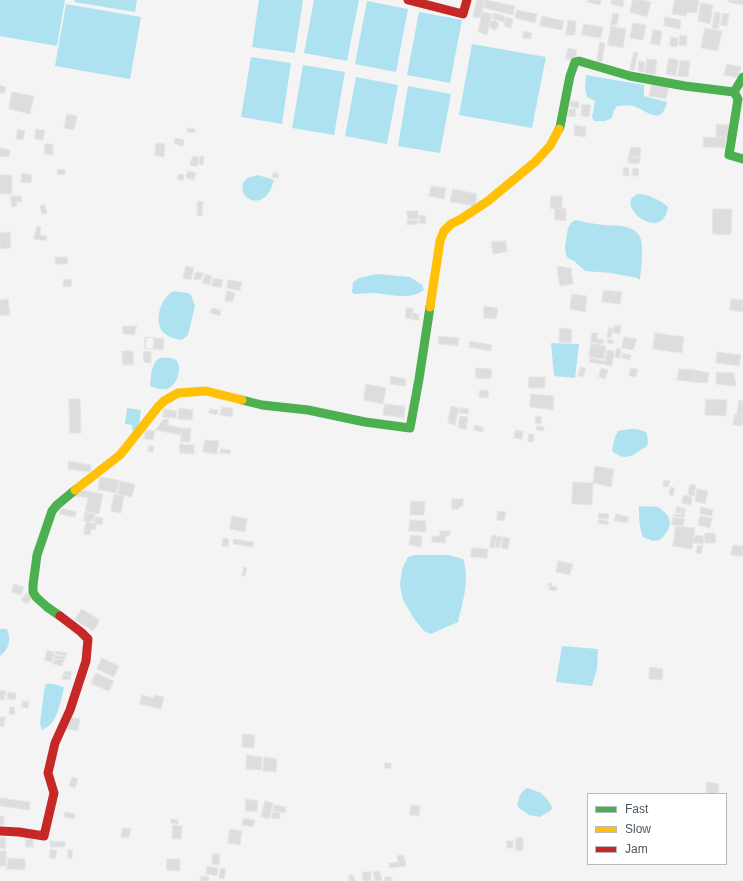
<!DOCTYPE html>
<style>
body{margin:0}
#map{position:relative;width:743px;height:881px;overflow:hidden;background:#f4f4f4;font-family:Arial,sans-serif}
canvas{display:block}
.legend{position:absolute;left:587px;top:793px;width:140px;height:72px;box-sizing:border-box;background:#fff;border:1px solid #b7bbc0;margin:0;padding:5px 7px;list-style:none;font-size:12px;color:#4a5661}
.legend li{display:flex;align-items:center;gap:8px;height:20px}
.legend b{width:20px;border:1px solid #b7bbc0}
</style>
<div id="map">
<canvas width="743" height="881"></canvas>
<ul class="legend">
<li><b style="height:5px;background:#4caf50"></b>Fast</li>
<li><b style="height:5px;background:#ffc107"></b>Slow</li>
<li><b style="height:5px;background:#c62828"></b>Jam</li>
</ul>
</div>
<script>
const ctx = document.querySelector('canvas').getContext('2d');
ctx.lineJoin = 'round';
function fillPath(path, color) {
  ctx.fillStyle = color;
  ctx.fill(path, 'evenodd');
}
function trace(path, color, width, dash) {
  ctx.strokeStyle = color;
  ctx.lineWidth = width;
  ctx.lineCap = dash ? 'butt' : 'round';
  ctx.setLineDash(dash || []);
  ctx.stroke(path);
}
const water = new Path2D(`
 M0,0H65L57,46L0,36Z
 M75,0H137L135,12L74,2Z
 M259,0H303L295,53L252,47Z
 M314,0H359L347,61L304,53Z
 M367,1L408,9L396,72L355,64Z
 M66,4L141,17L130,79L55,66Z
 M419,12L462,20L450,83L407,75Z
 M472,44L546,57L532,128L459,115Z
 M251,57L291,63L282,124L241,117Z
 M303,65L345,72L334,135L292,128Z
 M586,75L644,85V96L667,102C661,127 648,111 633,106C628,105 622,106 617,106L613,112L612,118L605,121H594L592,117L595,101L587,97L585,88Z
 M356,77L398,85L387,144L345,136Z
 M408,86L451,94L440,153L398,146Z
 M258,175L274,180C272,186 270,193 265,197C255,206 239,197 243,183C244,181 246,180 247,178Z
 M637,194C646,193 660,200 667,206L668,207C663,241 622,212 632,198C633,197 636,195 637,194Z
 M576,220C585,222 594,224 603,225C615,226 634,224 640,237C644,245 641,270 640,280L637,278L611,273L585,271L574,261L568,258L566,255L565,247L568,228L572,222Z
 M377,274L410,277L422,285L424,290C409,301 391,294 374,293C367,293 361,294 354,294L352,292L353,282L359,278Z
 M174,291L188,293L191,295L195,306L188,335L182,340C175,339 167,337 162,331C154,319 161,297 174,291Z
 M551,343L579,344L575,378L554,376Z
 M160,358C165,358 172,357 176,360C183,367 177,385 169,388C163,391 155,388 150,386C151,377 151,362 160,358Z
 M127,408L141,410L138,431L132,430V425L125,424Z
 M630,429H637L646,432C647,435 648,439 648,442C648,446 645,448 642,449C631,457 624,461 612,451L615,437L618,431Z
 M639,506C644,507 654,506 658,507C660,508 662,510 663,511C675,520 669,532 660,540L653,541L643,537C639,526 639,517 639,506Z
 M414,555H449L463,559C470,579 463,602 458,622L431,634L424,631L415,620L403,600L400,585L402,569L408,557Z
 M0,629H7C11,640 10,648 0,656Z
 M562,646L598,649L597,669L592,686L556,682Z
 M46,684H53L64,687C62,697 58,716 51,724C49,726 45,728 42,730L40,724L44,691Z
 M528,788L541,793L547,799L551,805L552,808L550,811L540,817L529,815L519,808L517,805L520,795L525,789Z`);
const building = new Path2D(`
 M477,0H485L481,18L473,17Z
 M486,0L515,6L513,15L484,8Z
 M588,0H601L600,5L587,2Z
 M612,0H624L623,7L611,4Z
 M633,0H643L651,2L647,17L630,12Z
 M675,0H699L697,13L687,12L686,16L672,14Z
 M729,0H743V5L728,2Z
 M701,3L713,5L710,24L698,21Z
 M517,10L537,14L535,23L515,18Z
 M483,12L492,14L487,35L478,32Z
 M715,12L721,13L718,29L712,28Z
 M494,13L505,16L504,22L493,19Z
 M613,13L619,14L617,25H611Z
 M723,13L729,14L727,26L721,25Z
 M542,16L564,21L562,30L540,26Z
 M506,17L513,19L511,28L504,26Z
 M665,17L681,20L680,29L664,26Z
 M568,20L576,21L575,35H566Z
 M489.5 25a4.5 4.5 0 1 1 9 0a4.5 4.5 0 1 1-9 0Z
 M633,23L646,25L643,40L630,38Z
 M584,24L603,27L601,38L582,35Z
 M611,26L626,29L623,48L608,45Z
 M705,28L722,31L718,51L701,48Z
 M653,30L662,31L660,45L651,44Z
 M524,31L532,33L531,39L523,38Z
 M680,35L687,36L686,46L679,45Z
 M671,37L678,38L677,47L670,46Z
 M600,42L605,43L602,62L597,61Z
 M568,48L577,50L575,61L566,59Z
 M634,52L638,53L634,70H630Z
 M669,58L678,60L676,76L666,74Z
 M647,59L657,60L655,75L645,73Z
 M680,60L690,61L688,77L678,76Z
 M639,61L645,62L644,72L638,71Z
 M727,64L741,67L738,78L724,75Z
 M652,83L669,86L666,99L649,96Z
 M0,85L6,87L4,94L0,92Z
 M12,92L34,96L30,114L9,109Z
 M571,101L579,102V108L570,107Z
 M582,104L591,105L589,117L581,116Z
 M569,109H576L575,117L568,116Z
 M67,114L77,116L74,130L64,128Z
 M717,124L731,125L730,138L716,137Z
 M575,125L586,127L585,137L574,135Z
 M188,128L195,129V133L187,132Z
 M18,129L25,131L23,140L16,139Z
 M36,129L45,130L43,140L35,139Z
 M704,137L726,138L725,148L703,147Z
 M175,138L184,140L183,146L174,144Z
 M156,143L165,144L164,157L155,155Z
 M45,144H53V155L45,154Z
 M631,147L641,148L640,157L629,156Z
 M0,148L10,150L9,157L0,156Z
 M193,156L199,157L197,167L190,165Z
 M200,156H204L203,165L199,164Z
 M629,156L640,157L639,164L628,163Z
 M624,167L629,168V176L623,175Z
 M633,168L639,169L638,176H632Z
 M58,169L65,170V175L57,174Z
 M188,171L196,173L194,180L186,178Z
 M274,172L279,174L278,178L272,177Z
 M22,173L32,175L31,183L21,182Z
 M179,174L184,175L183,181L177,179Z
 M0,175H12V194H0Z
 M431,186L446,188L444,199L429,196Z
 M453,189L477,194L475,206L450,202Z
 M11,196H21L22,202H16L17,206L12,207Z
 M551,196H562V209L555,208L551,209Z
 M198,201L203,202L202,216L197,215Z
 M45,205L47,213L42,214L40,206Z
 M555,208H566V221L555,220Z
 M713,209H732L731,235L713,234Z
 M407,211H418V219H408Z
 M420,215L426,216L425,224L419,223Z
 M417,220L418,224L407,225V221Z
 M37,226L41,227L40,235L47,236L46,241L34,239Z
 M10,232L11,248L0,249V233Z
 M506,241L507,252L493,254L491,242Z
 M55,257H67L68,264H56Z
 M186,266L194,268L191,280L183,278Z
 M557,266L571,268L573,284L560,286Z
 M196,272L203,273L201,280L194,279Z
 M205,274L212,276L210,285L203,283Z
 M214,278L223,280L221,288L212,286Z
 M64,279L72,280L71,287L63,286Z
 M228,280L242,282L240,291L227,288Z
 M604,290L622,292L620,304L602,302Z
 M227,291L235,293L233,302L225,301Z
 M572,294L587,296L585,312L570,309Z
 M8,299L10,315L0,316V300Z
 M731,299L743,300V312L730,310Z
 M484,306L498,308L496,319L484,318Z
 M212,308L221,310L220,316L210,313Z
 M406,308H413L412,319L406,318Z
 M413,313L419,314V320H413Z
 M615,325L621,326L620,334L613,333Z
 M123,326H137L134,335L123,334Z
 M560,328L572,329L571,343L559,342Z
 M609,328H613L611,338L607,337Z
 M592,333H598L597,339L604,340L603,344L591,342Z
 M655,333L684,337L682,353L653,349Z
 M439,336L459,338L458,346L438,344Z
 M145,337L154,338L153,349H145Z
 M147,337L164,339L163,350L145,348Z
 M624,337L637,339L633,350L622,348Z
 M608,339L614,340L613,344L607,343Z
 M470,341L492,345L491,351L469,347Z
 M591,343L606,346L604,359L589,357Z
 M617,348L621,349L620,358L615,357Z
 M607,350L614,351L612,366L589,362L590,358L605,361Z
 M122,351H133L134,365H123Z
 M144,351L151,352V363L144,362Z
 M717,352L741,355L739,366L716,363Z
 M623,353L631,355L630,360L622,358Z
 M581,367L586,368L583,377L578,376Z
 M476,368L492,369L491,379L476,378Z
 M601,368L608,370L605,379L599,377Z
 M631,368L638,369L636,377L629,376Z
 M679,369L695,370L694,382L677,380Z
 M695,370L709,373L707,383L694,382Z
 M717,372L734,373L736,386L716,384Z
 M391,376L406,379L405,386L390,384Z
 M529,377H545V388H529Z
 M366,384L386,388L383,404L364,400Z
 M480,390L489,391L488,398L479,397Z
 M531,394L554,396L553,410L530,407Z
 M69,399H80L81,433H70Z
 M706,399L727,400L726,416L705,415Z
 M739,400L743,401V415L737,414Z
 M385,404L405,406L404,418L383,415Z
 M451,406L459,408L455,425L448,423Z
 M222,407L233,408L232,417L220,415Z
 M179,408L193,410L192,420L178,419Z
 M460,408L469,409L468,414L460,413Z
 M164,409L177,411L176,418L163,417Z
 M210,409L218,410L217,415L209,413Z
 M735,414L743,415V426L733,425Z
 M460,416L468,417L466,430L458,428Z
 M536,416L542,417L541,424L535,423Z
 M169,419L168,425L182,428L181,435L155,430L163,420Z
 M475,425L483,427V432L474,430Z
 M537,426L544,427V431L537,430Z
 M182,428H191L190,442H181Z
 M146,430L155,431L153,440L144,439Z
 M516,430L523,431L522,439L514,438Z
 M529,434H534L533,442H528Z
 M205,440L219,441L217,454L203,452Z
 M180,444L194,445V454L180,453Z
 M149,445L154,446L153,452L148,451Z
 M221,449L230,450V454L220,453Z
 M69,461L91,465L90,472L68,469Z
 M595,466L614,469L611,487L593,483Z
 M100,477L119,480L117,493L98,490Z
 M664,480L670,481L668,487L663,486Z
 M120,481L135,484L132,497L118,494Z
 M573,482L593,483L592,505L572,504Z
 M690,484L696,485L694,496L688,495Z
 M671,487L675,488L673,496L669,495Z
 M77,489L103,494L99,514L85,511L88,498L75,496Z
 M697,489L708,491L705,504L695,501Z
 M114,494L124,496L121,513L111,511Z
 M684,495L692,497L691,505L682,503Z
 M452,499H463V506H460L459,509H452Z
 M411,501L425,502L424,515H410Z
 M677,507H681L680,514L676,513Z
 M701,507L713,510L712,516L700,514Z
 M61,508L76,512L75,517L59,514Z
 M682,508H685L684,518L673,516L674,514L681,515Z
 M498,511L506,512L504,521L497,520Z
 M85,512L95,514L93,521L90,520V522L84,521Z
 M599,513L609,514L608,519L598,518Z
 M616,514L629,517L627,523L614,521Z
 M232,516L247,519L245,532L230,529Z
 M700,516L712,518L710,528L698,525Z
 M96,517L103,518L102,525L94,523Z
 M673,517L685,519L683,526L672,525Z
 M599,519L608,521V525L598,523Z
 M410,520L426,521V532L409,531Z
 M86,522L96,524L95,530L91,529L90,535L84,534Z
 M676,526L695,528L692,549L673,546Z
 M440,531H450V535L446,536L445,543L432,542V536H440Z
 M705,533H715L716,543H705Z
 M411,535L422,536L421,547L409,545Z
 M492,535L497,536L495,548L490,547Z
 M695,535L703,536L704,544L693,543Z
 M498,536L502,537L499,548L495,547Z
 M503,537L510,538L508,549L501,548Z
 M223,538L229,539L228,547L222,546Z
 M234,539L254,542L253,547L233,544Z
 M698,545L703,546L701,554L696,553Z
 M733,545L743,546V556L731,555Z
 M472,548L488,549L487,558L471,557Z
 M558,561L573,564L570,575L556,572Z
 M244,567L247,568L245,576H242Z
 M549,583L552,584L551,586L557,587L556,591L549,590L550,586H548Z
 M14,584L24,587L21,595L12,592Z
 M27,593L32,598L27,604L21,600Z
 M82,609L100,620L93,631L75,620Z
 M47,650L54,652L52,662L45,660Z
 M56,651L67,653V656L55,654Z
 M55,655L66,657L65,660L54,658Z
 M102,658L119,666L114,677L97,669Z
 M55,659L64,660L62,666L53,664Z
 M650,667L663,669L662,680L649,679Z
 M65,671L72,672L71,676L64,675Z
 M96,673L114,681L109,691L91,684Z
 M63,675L71,677L70,680L62,679Z
 M0,690L6,691L4,700H0Z
 M8,692L16,693L15,700L7,699Z
 M142,695L154,698L155,695L164,697L161,709L140,704Z
 M23,701L29,702L28,708L22,707Z
 M10,707H15L14,715L9,714Z
 M0,717H5L4,727L0,726Z
 M69,717L80,719L78,731L67,729Z
 M243,734L255,735L254,748L242,747Z
 M247,755L262,757L261,770L246,769Z
 M264,757L277,759L276,772L263,771Z
 M385,763H391V769L385,768Z
 M72,777L78,779L75,788L69,786Z
 M707,782L719,784L718,794H706Z
 M0,798L30,802L29,810L0,806Z
 M246,799L258,801L257,812L245,811Z
 M265,801L273,803L269,819L261,817Z
 M274,805L286,807L285,813L273,811Z
 M411,805L420,806L419,816L410,815Z
 M65,812L75,814L74,819L64,817Z
 M272,812L280,813V819L271,818Z
 M0,816H4V825H0Z
 M244,818L255,820L253,827L242,825Z
 M171,819L178,820V824L171,823Z
 M173,825L182,826L181,839H172Z
 M123,828L131,829L129,838L121,837Z
 M230,829L242,831L240,845L228,843Z
 M0,837L6,838L5,849L0,848Z
 M516,838H523V851H516Z
 M26,839H33V847H26Z
 M50,841L65,842V847H51Z
 M507,841H513V848H507Z
 M51,849L57,851L55,859L49,858Z
 M68,850H73L72,858H68Z
 M0,851H6V866H0Z
 M213,854H220L219,865L212,864Z
 M404,855L406,866L389,868V863L398,862L397,856Z
 M8,858L25,859V870L7,869Z
 M167,859H180V871L167,870Z
 M207,866L218,868L217,876L206,874Z
 M221,868L226,869L224,879L219,878Z
 M380,871L382,881H375L373,872Z
 M363,872H371V881H363Z
 M352,874L356,881H350L348,878Z
 M201,876L209,877V881H200Z
 M385,877H392V881H385Z`);
const fast = new Path2D(`
 M734,92L738,99L729,155L743,159
 M559,129L560,127L570,76L575,62L579,61L630,76L685,86L734,92L743,77
 M242,400L262,405L308,410L365,422L410,428L419,379L430,307
 M60,616L47,607L36,597L33,592V585L37,555L52,511L57,505L75,490`);
const slow = new Path2D(`
 M430,307L440,241L444,231L451,224L461,219L488,201L535,162L550,146L559,129
 M75,490L120,455L158,407L164,401L178,393L206,391L242,400`);
const jam = new Path2D(`
 M408,0L463,14L467,0
 M0,831L19,832L44,836L54,793L48,773L55,743L70,710L86,661L88,639L81,632L60,616`);
fillPath(water, '#aee2f0');
fillPath(building, '#ddddde');
trace(building, '#e5e6e7', 1);
trace(fast, '#4caf50', 9);
trace(slow, '#ffc107', 9);
trace(jam, '#c62828', 9);
</script>
